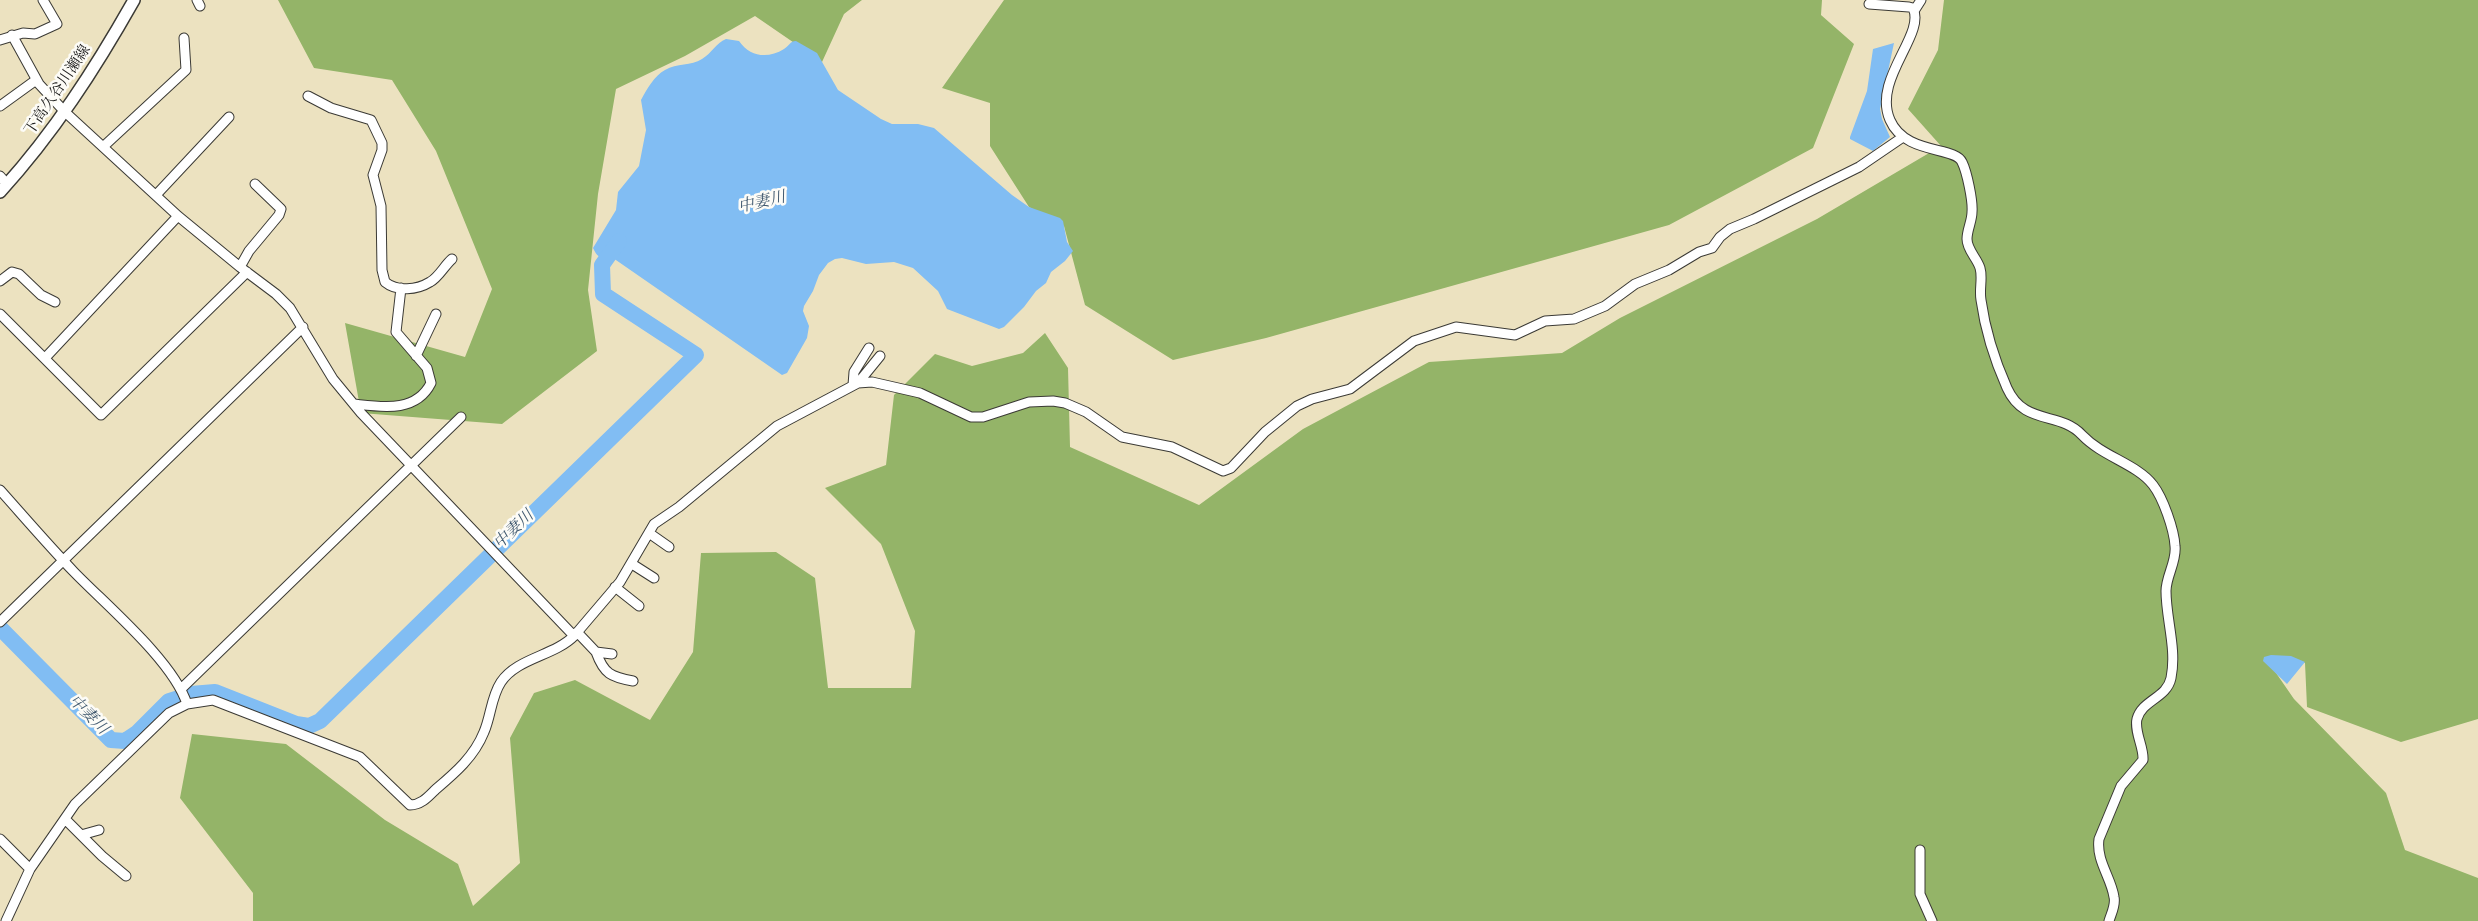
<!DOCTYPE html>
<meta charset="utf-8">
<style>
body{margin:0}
canvas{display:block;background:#ece2c0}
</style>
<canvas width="2478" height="921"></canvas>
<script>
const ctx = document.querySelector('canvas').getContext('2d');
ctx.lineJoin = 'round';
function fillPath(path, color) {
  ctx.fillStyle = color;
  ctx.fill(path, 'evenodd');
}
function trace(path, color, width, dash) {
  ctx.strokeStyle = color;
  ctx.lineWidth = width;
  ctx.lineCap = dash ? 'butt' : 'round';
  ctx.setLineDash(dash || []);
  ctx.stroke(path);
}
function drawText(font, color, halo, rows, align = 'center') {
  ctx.font = font + ' "Sorts Mill Goudy","Noto Serif JP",serif';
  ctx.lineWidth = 5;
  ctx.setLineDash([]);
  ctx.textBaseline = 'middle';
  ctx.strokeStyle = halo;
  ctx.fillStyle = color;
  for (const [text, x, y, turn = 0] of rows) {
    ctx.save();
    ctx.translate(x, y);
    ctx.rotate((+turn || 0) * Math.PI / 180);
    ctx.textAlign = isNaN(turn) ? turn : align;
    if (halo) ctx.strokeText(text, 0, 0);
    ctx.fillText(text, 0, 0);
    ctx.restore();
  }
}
const forest = new Path2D(`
 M278,0H862L844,14L822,62L755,16L685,56L616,89L598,194L588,290L597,351L502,424L361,413L345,323L465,357L492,289L436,151L392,80L314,68Z
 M1004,0H1822L1821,15L1854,44L1813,148L1669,225L1266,338L1173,360L1085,305L1064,226L1029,207L990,146V103L942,88Z
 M1944,0H2478V719L2401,742L2307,707L2305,663L2265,657L2294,699L2386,793L2405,850L2478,878V921H253V893L180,798L192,734L286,744L385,820L458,864L473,906L520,863L510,738L534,693L575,680L650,720L693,652L701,553L776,552L815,578L828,688H911L915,631L881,544L825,488L886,465L894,395L935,354L972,366L1023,353L1045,333L1068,368L1070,447L1199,505L1303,429L1429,362L1562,353L1620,318L1817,219L1941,146L1908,109L1938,50Z`);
const water = new Path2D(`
 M726,39L739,41C750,57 768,59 784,49C789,46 790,41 796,41L817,53L838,90L881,119L892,124H918L934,128L1012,195L1029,207L1060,218L1063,221L1067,242L1073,251L1065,261L1051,272L1046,283L1036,291L1024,307L1004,327L999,329L947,309L938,291L913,268L894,262L866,264L842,258L835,259L828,263L819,275L813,291L804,306L803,311L809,326L807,338L787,373L782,375L613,258C602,259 598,259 593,248L616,210L618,192L639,166L646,130L641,100C647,89 654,76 665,70C677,63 691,66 702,59C712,53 716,43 726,39Z
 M1894,43L1880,109L1882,119L1890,137L1873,151L1850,139V137L1867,91L1873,49Z
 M2271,655L2291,656L2305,662L2287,684L2263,661L2264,657Z`);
const river = new Path2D(`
 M0,628L111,740L125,741L137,733L169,701L191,694L215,692L296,724L309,726L320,721L696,355L603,294L602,265L619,241`);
const minor = new Path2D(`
 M197,0L200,6
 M1869,4L1909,7L1913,8C1926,35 1872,79 1890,120C1905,155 1955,146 1962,162C1967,172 1973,201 1972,212C1972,221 1967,230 1967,239C1967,250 1977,258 1980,268C1983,278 1979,289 1981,300C1985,329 1995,361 2007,388C2024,426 2060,411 2082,435C2103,457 2137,464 2153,485C2163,498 2174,529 2175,546C2177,561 2166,576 2166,591C2166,619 2177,649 2171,678C2167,698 2142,700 2137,719C2134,732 2144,747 2143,760L2121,786L2099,839C2096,861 2111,877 2114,897C2116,905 2111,914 2109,921
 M1914,11L1921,0
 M12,35L39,84L65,112L178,216L240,267L276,294L290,308L333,379L361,413L574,636
 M0,40L23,33L35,34L57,24L43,0
 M308,96L331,108L371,120L382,143V150L373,175L381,206L382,270L385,282C397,292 417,290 430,282C439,277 444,266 452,259
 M0,106L36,80
 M104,146L186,70L184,38
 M0,176L7,184
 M156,195L229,117
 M240,267L249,251L279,215L281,209L255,184
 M0,281L12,272L19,274L41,295L55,302
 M0,314L101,415L247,272
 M416,356L436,314
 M46,357L178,216
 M858,383L880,356
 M853,385L854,372L869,348
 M354,404C382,407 416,413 431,383L427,368L396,332L401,288
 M0,490C25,518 49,546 74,572C107,606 173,661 187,704
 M649,533L669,547
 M632,564L654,578
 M615,587L639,606
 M0,622L303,327
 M577,632L596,652L612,654
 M596,652C604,674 611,677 633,681
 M182,688L461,417
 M65,819L102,856L126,876
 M81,835L99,830
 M0,839L30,869
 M1920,850V894L1932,921
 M6,921L30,869L75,804L169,713L187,704L213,700L360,757L410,805C421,805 428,797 435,790C455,773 474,757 484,732C491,716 491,697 501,682C517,658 554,656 574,636L620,582L654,524L679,507L777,426L858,383L872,382L920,393L971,417H983L1029,402L1053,401L1065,403L1086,412L1122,437L1172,447L1223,471L1231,468L1265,432L1297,406L1312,399L1350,389L1414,341L1456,327L1515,335L1545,321L1574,319L1605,306L1635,284L1669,270L1699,252L1712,248L1720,237L1730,229L1754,219L1859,167L1903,137`);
const secondary = new Path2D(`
 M0,192C53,134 95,69 134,0`);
const streetNames = [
 ["下高久谷川瀬線",59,91,-56]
];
const waterNames = [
 ["中妻川",762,204,-13],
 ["中妻川",515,531,-44],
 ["中妻川",87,716,45]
];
fillPath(forest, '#94b468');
fillPath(water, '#81bdf3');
trace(river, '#81bdf3', 16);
trace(minor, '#3b3a35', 11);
trace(secondary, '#3b3a35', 14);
trace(minor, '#fff', 9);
trace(secondary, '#fff', 11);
drawText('15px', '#1c1c1c', '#fdfcf7', streetNames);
drawText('italic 16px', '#445c72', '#fdfcf7', waterNames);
</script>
